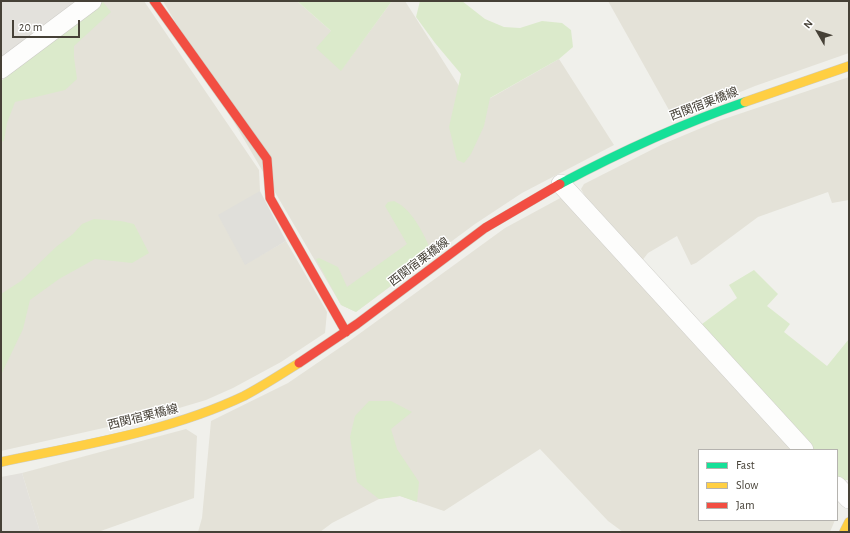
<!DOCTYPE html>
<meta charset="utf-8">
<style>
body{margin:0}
#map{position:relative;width:850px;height:533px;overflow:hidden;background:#f0f0eb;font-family:"Alegreya Sans",sans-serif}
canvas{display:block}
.frame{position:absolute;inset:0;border:2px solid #464137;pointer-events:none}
.legend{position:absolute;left:698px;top:449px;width:140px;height:72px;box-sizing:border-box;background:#fff;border:1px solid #b5b3af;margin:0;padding:5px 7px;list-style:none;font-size:12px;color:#464137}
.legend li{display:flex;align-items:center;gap:8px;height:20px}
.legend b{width:20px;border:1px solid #b5b3af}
.north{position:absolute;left:798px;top:12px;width:40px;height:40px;-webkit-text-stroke:3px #fff;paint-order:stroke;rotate:309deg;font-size:11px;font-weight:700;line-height:16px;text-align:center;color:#464137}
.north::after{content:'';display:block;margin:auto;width:14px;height:18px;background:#464137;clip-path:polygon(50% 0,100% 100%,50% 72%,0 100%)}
.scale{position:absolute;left:12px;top:20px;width:68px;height:18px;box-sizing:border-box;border:2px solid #464137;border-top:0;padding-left:5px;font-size:12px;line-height:14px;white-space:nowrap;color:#464137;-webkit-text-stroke:3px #fff;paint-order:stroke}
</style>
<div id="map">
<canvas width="850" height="533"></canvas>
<div class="frame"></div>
<ul class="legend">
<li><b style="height:5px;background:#16e098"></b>Fast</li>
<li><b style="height:5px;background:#ffcf43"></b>Slow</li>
<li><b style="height:5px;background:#f24e42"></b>Jam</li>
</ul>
<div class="north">N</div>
<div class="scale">20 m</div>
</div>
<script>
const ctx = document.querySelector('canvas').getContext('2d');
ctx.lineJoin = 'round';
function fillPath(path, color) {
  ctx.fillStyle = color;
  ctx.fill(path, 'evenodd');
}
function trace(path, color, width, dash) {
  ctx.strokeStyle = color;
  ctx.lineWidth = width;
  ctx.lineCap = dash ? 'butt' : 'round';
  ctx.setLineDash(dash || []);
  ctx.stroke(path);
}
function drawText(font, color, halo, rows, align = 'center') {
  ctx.font = font + ' "Alegreya Sans","Noto Sans JP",sans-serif';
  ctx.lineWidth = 3;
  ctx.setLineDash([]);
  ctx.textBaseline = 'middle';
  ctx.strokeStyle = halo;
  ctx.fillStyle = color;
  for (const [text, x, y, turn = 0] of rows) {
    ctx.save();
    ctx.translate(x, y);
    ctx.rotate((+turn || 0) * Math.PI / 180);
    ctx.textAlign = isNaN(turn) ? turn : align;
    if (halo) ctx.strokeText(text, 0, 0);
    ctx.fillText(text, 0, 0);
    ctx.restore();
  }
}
const residential = new Path2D(`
 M104,1H144L259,170L260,191L245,264L286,241L327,312L325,333L281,362L233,388L206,400L139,420L1,451V81Z
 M163,1H297L331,31L341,70L392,1H405L473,108L559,59L614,145L522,193L475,224L356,312L341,305Z
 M608,1H849V53L755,86L674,119Z
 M849,77V200L832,203L828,192L758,217L696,263L691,265L677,236L648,253L641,262L593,210L581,189L584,184L663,144L718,121Z
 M564,196L793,450H699V520H835L830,532H623L608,521L540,449L444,511L400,496L379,499L332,523L320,532H198L202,518L211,421L288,383L348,342L505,228Z
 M186,429L197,436L194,498L98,532H40L22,473Z`);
const industrial = new Path2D(`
 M1,1H79L1,60Z
 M22,473L40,532H1V477Z`);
const green = new Path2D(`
 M297,1H392L341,71L316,48L331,31Z
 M420,1H462L485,19L504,27L520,28L542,21L562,23L571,30L573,47L559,59L490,98L484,126L471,154L464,163L457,160L449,127L461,74L435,43L416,17Z
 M103,2L111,12L74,46V57L77,79L65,90L15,102L7,123L4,141L1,142V81Z
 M394,201C414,210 424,236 433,254L356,312L341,305L316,259L319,258L338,267L347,287L407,244L385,206L388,202Z
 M94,219L121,221L134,224L149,253L132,263L95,259L59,279L30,300L23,329L1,375V294L21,281L56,247L73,234L82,224Z
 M754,270L778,294L767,306L790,324L784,332L827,366L849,339V480H841L837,476V450H813L698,327L737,298L729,285Z
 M369,401H391L412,412L391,429L397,449L419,482L417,502L400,496L379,499L357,482L350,437L355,416Z`);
const parking = new Path2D(`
 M260,191L286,241L245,265L218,215Z`);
const street = new Path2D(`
 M1,69L92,1
 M561,184L804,450
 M837,486L849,499`);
const fast = new Path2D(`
 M560,184C620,152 681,124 745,102`);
const slow = new Path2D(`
 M745,102L849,66
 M1,462C82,445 168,432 244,396C263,386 281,374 299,363
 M844,532L849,522`);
const jam = new Path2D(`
 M154,1L267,159L270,198L346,332
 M299,363L357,324L485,228L560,184`);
const streetNames = [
 ["西関宿栗橋線",704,104,-21],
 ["西関宿栗橋線",419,262,-37],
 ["西関宿栗橋線",143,417,-14]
];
fillPath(residential, '#e4e2d8');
fillPath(industrial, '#e3e1dc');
fillPath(green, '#dbeacb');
fillPath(parking, '#e0dfda');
trace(street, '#cecdc8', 20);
trace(fast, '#cfcdc2', 10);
trace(slow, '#cfcdc2', 10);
trace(jam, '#cfcdc2', 10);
trace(street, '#fdfdfc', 19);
trace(fast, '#16e098', 9);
trace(slow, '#ffcf43', 9);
trace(jam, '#f24e42', 9);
drawText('12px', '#464137', '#fff', streetNames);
</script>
